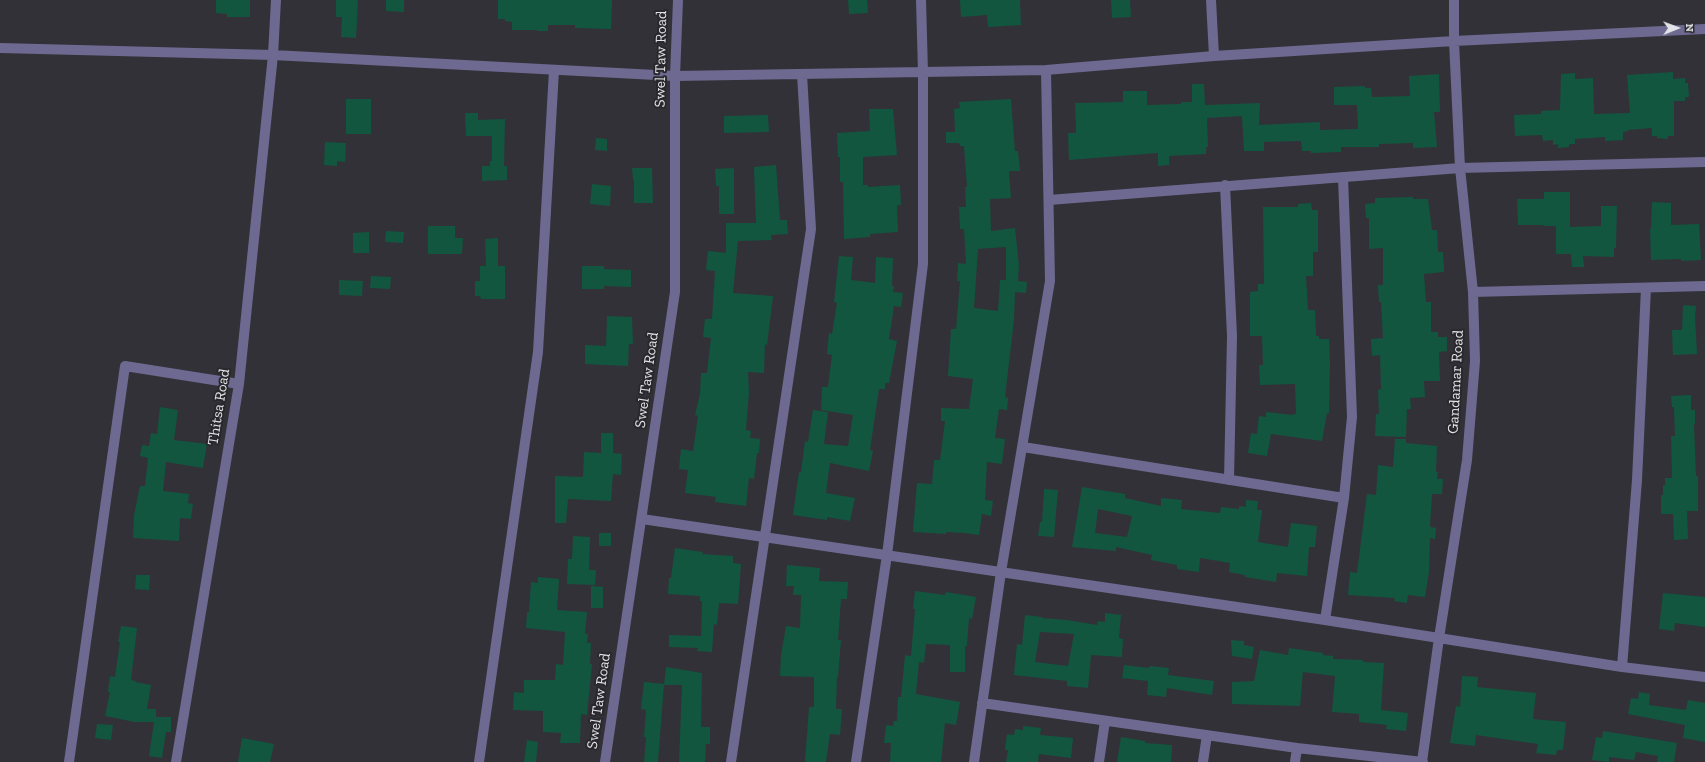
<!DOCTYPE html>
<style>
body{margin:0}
#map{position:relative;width:1705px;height:762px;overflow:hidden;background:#323137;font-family:"Zilla Slab",serif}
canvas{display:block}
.north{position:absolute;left:1657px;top:8px;width:40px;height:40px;-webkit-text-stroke:3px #28282d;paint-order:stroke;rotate:89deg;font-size:11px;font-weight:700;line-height:16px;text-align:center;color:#e3e3e7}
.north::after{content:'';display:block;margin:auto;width:14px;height:18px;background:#e3e3e7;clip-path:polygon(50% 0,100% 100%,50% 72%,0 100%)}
</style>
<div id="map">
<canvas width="1705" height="762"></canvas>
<div class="north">N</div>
</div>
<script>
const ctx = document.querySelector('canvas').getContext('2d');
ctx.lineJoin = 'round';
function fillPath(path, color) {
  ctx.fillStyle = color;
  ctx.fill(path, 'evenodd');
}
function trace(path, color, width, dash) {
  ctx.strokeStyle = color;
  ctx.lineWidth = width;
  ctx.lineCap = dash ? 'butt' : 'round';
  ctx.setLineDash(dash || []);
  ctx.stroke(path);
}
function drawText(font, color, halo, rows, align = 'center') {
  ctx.font = font + ' "Zilla Slab",serif';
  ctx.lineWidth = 4;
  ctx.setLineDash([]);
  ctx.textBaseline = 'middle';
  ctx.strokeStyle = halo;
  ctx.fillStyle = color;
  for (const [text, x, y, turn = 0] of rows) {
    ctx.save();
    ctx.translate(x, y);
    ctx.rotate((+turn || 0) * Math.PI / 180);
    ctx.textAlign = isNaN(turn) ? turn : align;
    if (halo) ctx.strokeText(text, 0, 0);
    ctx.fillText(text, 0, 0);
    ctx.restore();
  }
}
const building = new Path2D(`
 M216,0H250V17H227V14L216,13Z
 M336,0H358L356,38L341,37L342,17H336Z
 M386,0H404V12L386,11Z
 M498,0H612L611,29L575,28V25H548V31H537V30H512V22L505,21V19H498Z
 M848,0H867L868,13L849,14Z
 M960,0H1020L1021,25L988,27L987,15L961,17Z
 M1111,0H1130L1131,17L1112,18Z
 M1673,72V79L1685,78V83H1688L1689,97H1685V101H1674V136H1668V139L1657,138V136H1652V128L1628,130V131L1623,132V140L1605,141V137L1575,139V144H1569V147L1558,148V144L1553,145V140L1543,141L1542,135L1515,136L1514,115L1541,114V111L1560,110L1561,74L1575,73V79L1593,78L1594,114L1630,113L1627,75Z
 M1439,74L1440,112H1434L1437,147L1413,148V143L1379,144V147H1341V152L1311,153V151H1302L1301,141L1264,142V151H1244L1242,116L1207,118L1208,147H1206V154L1169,156V165L1158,166V153L1069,160L1068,133H1076L1075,103L1123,102V91H1147V105L1181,104V102H1192V84H1204L1205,105L1260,103L1259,125L1320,122V130L1358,129L1357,105H1334V87L1365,86V88H1371L1372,97L1410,96L1409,76Z
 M346,99H371V134H346Z
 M1011,99L1015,151H1018L1020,171H1009L1011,198L990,199L991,231L1015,228L1019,265L1018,281L1027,282L1026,293L1015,292L1014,320L1005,397L1008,398L1007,410L999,409L995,438L1005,439L1002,464L987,462L985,500L993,501L991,516L982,514L979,535L964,533L946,532V534L913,532L917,483L932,484L934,460H940L945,421H941V408L969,409L973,379L948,376L951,329H956L960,281H957L958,263L966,264L964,229H960L959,207H966L965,187H967L964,146H960L959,143H946V132H955L954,109L960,108L959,102ZM1006,247V280H1000L998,311L974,308L978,249Z
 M869,109H893L897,155L863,157V185H868V187L900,185L901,205H897L898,232L870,234V237L844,239L843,182H840V157H838L837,133L870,131Z
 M465,113H478V120L505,119L504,166H507V180L482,181V166H490V161H492V136H466Z
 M768,115L769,132L724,133V116Z
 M596,138L607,139V151L595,150Z
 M325,142L346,143L345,162L337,161V166L324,165Z
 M776,165L780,220H787L788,234L771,235L772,240L738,241L733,293L773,296L767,345L765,344L764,373L748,372L749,392L746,430L751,431L750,438L760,439L759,453H757L754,479L749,478L746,506L715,502L716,497L685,493L688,470L679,469L681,449L693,451L698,416L695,415L700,394L701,373H707L711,338L703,337L705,319H712L715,271L706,270L708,251L726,253V223H756L754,167Z
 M632,168H652L653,203H634V180H633Z
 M734,168V214H719V186H716L715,169Z
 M592,184L611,186L610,206L590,204Z
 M1544,192H1570V227L1601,226V206H1617L1616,248H1614V257L1583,256L1584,267H1572L1571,254H1556V226H1544V225H1518L1517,199H1544Z
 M1413,197V199H1428L1432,230H1437L1438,252H1443L1444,272L1424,274L1426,302H1431V332H1438V337H1447V351L1439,352L1440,381H1424L1425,397L1410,398L1411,409H1407L1406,437L1375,436L1376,414H1379L1378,390L1381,389L1380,355L1372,356L1371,339L1383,338L1381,302H1379L1378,285H1383V248L1369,249V218H1366L1365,204L1375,203V198Z
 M1652,202L1671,203V225L1699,224L1701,260L1681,261V259L1651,260L1650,229H1651Z
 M1311,203L1312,210H1318V252H1313V276H1306L1308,310H1315L1316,336H1319V339H1329L1330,363L1329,413H1327L1322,441L1271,434L1267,456L1248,453L1251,433L1257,434L1259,416L1266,417V412L1293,415L1294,414H1296L1295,384L1260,385L1259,365H1263L1262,336H1250V292L1258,291V284H1264L1263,207H1298V204Z
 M428,226H455V238H463L462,254H428Z
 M386,231L404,232L403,243L385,242Z
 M369,232V253H353V233Z
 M498,238V266H505V299H481L480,296H475V281H480V266H486L485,239Z
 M839,256L853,257L851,280L875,283L876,257L893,258L892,286H894L893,292L903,293L901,307L894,306L889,339L897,341L889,383H885V389H879L870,450L873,451L869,471L830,463L826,493L855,498L850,521L827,517V520L793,515L799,472H801L805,441L808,442L813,410L828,412L824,444L848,446L853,415L821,410L822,387H828L832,355L827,354L829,333L832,334L837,303L834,302Z
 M582,266H604V269L631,270V287L604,286V289H582Z
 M371,276L391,277L390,289L370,288Z
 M339,280L363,281L362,296L339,295Z
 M1683,305L1696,306L1695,317L1697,354L1673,355L1672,330H1682Z
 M607,316L632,317L633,344H629L628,366L585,364V345L606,346Z
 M1691,395V410H1695V424H1694L1696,476H1698V511H1687L1688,539L1674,540L1673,514H1661V495H1663V485H1665V478H1672L1671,436H1675L1674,407H1672L1671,396Z
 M160,407L178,410L174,440L207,444L203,468L166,462L163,491L189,494L188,503L193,504L191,519L180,518L179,541L133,538L134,515L140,486H145L148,458L140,456L142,445L149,446L151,433L157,434Z
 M601,433H613V453L622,454L621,475L613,474L611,501L568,499L566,523H555V476L583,477L584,452L601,453Z
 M1395,439H1406V443L1437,446L1436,472H1438L1437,479H1443L1442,494H1432L1430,527L1436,528L1435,539L1430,538L1429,572L1425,597L1408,595L1407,603L1394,601L1395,598L1348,595L1350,572L1357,573L1367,494L1376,495L1378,465L1393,467Z
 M1082,487L1125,494V498L1161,506V498L1182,500L1181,509L1220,513L1221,507L1239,509V506L1246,507V500L1258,501L1257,510H1262L1258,542L1288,547L1291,523L1317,526L1315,547H1309L1307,576L1277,573L1276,582L1245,577V575L1229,572L1230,563L1200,558L1199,572L1177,569V565L1151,560L1152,555L1116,547V551L1072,547ZM1098,509L1132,516L1127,537L1095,533Z
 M1044,489L1058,490L1054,537L1038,536L1040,522H1042Z
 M599,533H611V546H599Z
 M573,536L590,537L589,570H596L595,585L567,584L568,559H572Z
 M675,548L703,552L702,554L733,556V563L741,564L738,604L719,603L717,625L714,624L712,652L697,651L698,648L669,647V635L701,636L702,601H700V596L668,594L669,578H671Z
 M787,565L820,568L819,581L848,582L847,599H841L838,640H841L838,677H837L836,709H842L840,735L830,734L826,762H805L809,707H814V677L780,676L781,655L786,626L800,628L801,595H793L794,586H786Z
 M136,575H150L149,590L135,589Z
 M538,577L559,579L557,610L587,612L585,634H588L587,643H591L590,664H592L587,715L581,714L580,743H560L561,733L543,732V711L513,710L514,692L524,693V680H555L556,664L563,665L565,632L526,628L527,612H529L531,582L538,583Z
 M591,586L603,587V608H591Z
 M915,591L945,595L946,592L976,597L972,619L969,618L967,646H965V672H950V645L926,644L924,663L919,662L916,694L960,702L956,725L945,723L941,762H890L891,743H884L886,725L893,726L894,721H897L898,697H901L905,655L911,656L915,609H913Z
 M1663,593L1705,597V627L1675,623L1674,631L1659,629Z
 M1105,613L1121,615L1119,638L1123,639L1122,657L1091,655L1088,688L1067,686V681L1014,675L1017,644L1022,645L1025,615L1042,617V618L1067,620L1097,625L1098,621L1105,622ZM1040,632L1074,634L1068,666L1035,662Z
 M121,626L137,628L131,680L136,681L135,682L151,685L147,709H156V717H171V732H166L162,758L149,756L154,722H135L105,716L110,692H108L110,676L115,677L120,642H118Z
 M1231,640L1244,641V645L1254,647L1252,659L1232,656Z
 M1289,648L1323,653V655L1333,656V659L1363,660V662L1384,663L1381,710L1408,713L1406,731L1386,729L1387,725L1359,722V714L1332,712L1335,676L1303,672L1300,706L1232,704V682L1254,681L1260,650L1288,655Z
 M1124,665L1149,668V666L1169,668L1168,675L1214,681L1212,695L1167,688L1166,697L1147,695L1148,681L1122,678Z
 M666,667L702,673L701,727H710V744H706L705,762H679L682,685H664Z
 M1462,676L1478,677L1477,687L1536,693L1533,719L1566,722L1563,750H1557L1556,755L1536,753L1538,744L1476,735L1475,746L1450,743L1456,706L1460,707Z
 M644,682L664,684L658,762H644L646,737H644L646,710L641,709Z
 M1639,692L1650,694L1649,705L1686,710L1688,700L1705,703V742L1683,738L1685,725L1628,714L1631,698L1638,699Z
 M97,724L113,725L111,740L95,738Z
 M1023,726L1041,728L1040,735L1073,738L1071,758L1039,754L1038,762H1006L1008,750H1005L1007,734L1014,735L1015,729L1023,730Z
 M1603,731L1677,743L1674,762H1657L1658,756L1636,752L1634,760L1609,757V762L1592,760L1596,737L1602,738Z
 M1121,737L1145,741V743L1172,745L1171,762H1117Z
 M242,738L274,744L270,762H238Z
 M527,740L538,742L536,762H524Z`);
const minor = new Path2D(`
 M1211,0L1214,56
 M0,48L273,55L675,76L1046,70L1214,56L1454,41L1705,29
 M1225,185L1232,336L1229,480
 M1049,200L1460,168L1705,162
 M1473,292L1705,286
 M1023,447L1344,498
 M642,519L1325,620L1622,667L1705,677
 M1325,620L1344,498L1352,417L1343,177
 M1622,667L1637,480L1646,288
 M982,703L1297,748L1423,762
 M69,762L125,366L239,384
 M176,762L239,384L273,55L276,0
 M479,762L538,352L554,70
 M731,762L811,229L802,74
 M856,762L887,555L923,264V72L921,0
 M974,762L1001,572L1050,281L1046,70
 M1099,762L1105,721
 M1203,762L1207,735
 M1295,762L1297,748
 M1422,762L1439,638L1467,460L1475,361L1473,292L1460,168L1454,41V0`);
const tertiary = new Path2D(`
 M605,762L675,292V76L678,0`);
const streetNames = [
 ["Swel Taw Road",661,59,-89],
 ["Swel Taw Road",647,380,-82],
 ["Gandamar Road",1456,382,-87],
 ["Thitsa Road",219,407,-81],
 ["Swel Taw Road",599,701,-82]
];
fillPath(building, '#13563f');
trace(minor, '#6e6990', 10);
trace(tertiary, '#6e6990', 10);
drawText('15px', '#e3e3e7', '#28282d', streetNames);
</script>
